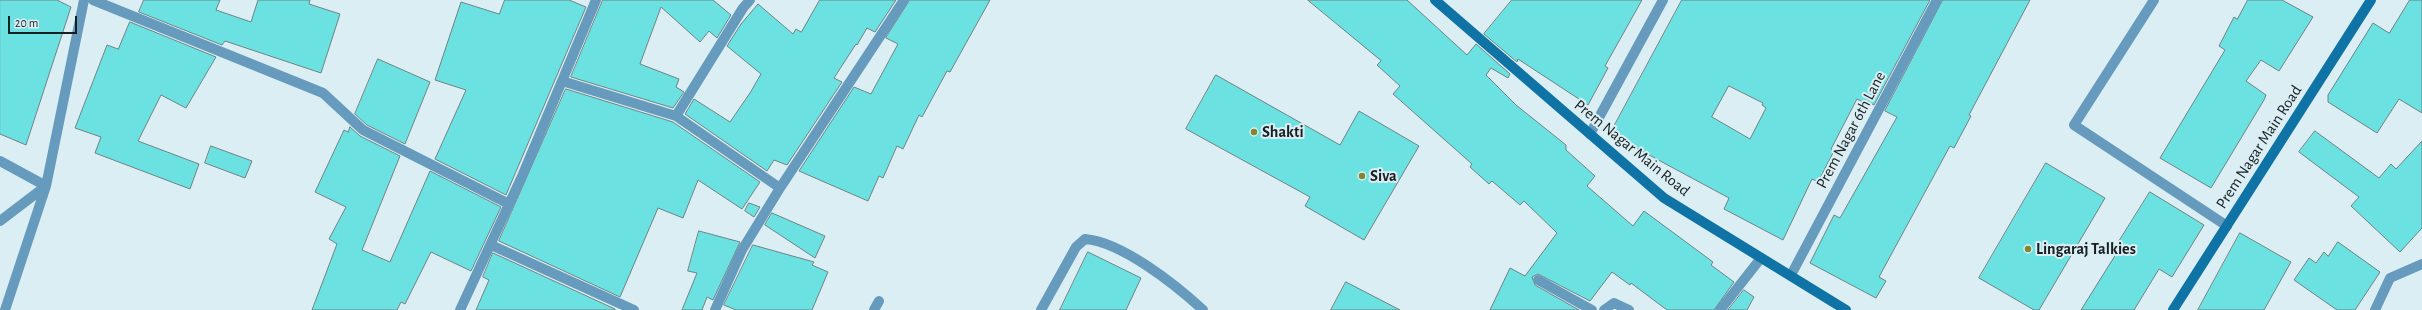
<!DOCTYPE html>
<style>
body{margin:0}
#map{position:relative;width:2422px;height:310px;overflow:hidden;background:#daeef4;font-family:"Alegreya Sans",sans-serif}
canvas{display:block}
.scale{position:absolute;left:8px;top:16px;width:69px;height:18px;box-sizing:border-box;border:2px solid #181f21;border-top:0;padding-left:5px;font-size:12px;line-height:14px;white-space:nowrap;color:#181f21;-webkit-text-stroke:3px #daeef4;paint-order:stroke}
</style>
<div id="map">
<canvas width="2422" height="310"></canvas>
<div class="scale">20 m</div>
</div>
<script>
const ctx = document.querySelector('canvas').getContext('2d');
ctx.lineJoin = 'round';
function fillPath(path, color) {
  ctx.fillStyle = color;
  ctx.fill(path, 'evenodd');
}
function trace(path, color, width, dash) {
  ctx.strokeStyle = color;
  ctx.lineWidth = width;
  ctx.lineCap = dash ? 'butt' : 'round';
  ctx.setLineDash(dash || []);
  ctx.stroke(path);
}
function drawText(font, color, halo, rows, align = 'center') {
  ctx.font = font + ' "Alegreya Sans",sans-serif';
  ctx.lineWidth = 4;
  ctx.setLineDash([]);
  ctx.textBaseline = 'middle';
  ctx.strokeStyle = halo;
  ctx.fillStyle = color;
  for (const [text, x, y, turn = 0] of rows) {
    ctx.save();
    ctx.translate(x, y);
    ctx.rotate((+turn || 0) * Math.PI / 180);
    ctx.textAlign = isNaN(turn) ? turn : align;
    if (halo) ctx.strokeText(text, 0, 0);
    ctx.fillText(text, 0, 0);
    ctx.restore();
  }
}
const building = new Path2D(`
 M0,0H57L71,7L26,145L0,134Z
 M144,0H220L216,10L251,22L258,0H310L309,4L340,14L321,73L225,41L222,45L139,12Z
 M505,0H569L586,7L506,195L435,159L466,90L435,80L461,2L499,14Z
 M603,0H713L731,15L717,38L709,31L700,42L661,7L640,64L679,79L676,87L684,92L673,108L571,77Z
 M820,0H896L875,32L867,28L857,45L856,44L834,78L842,82L787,165L774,160L767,171L685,114L694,99L730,122L750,93L761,74L727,46L741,24L758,4L793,34L796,29L801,32Z
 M910,0H990L950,72L947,71L922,117L919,115L903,149L897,146L883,178L879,176L868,201L799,171L854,87L871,94L898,44L886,38Z
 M1308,0H1407L1467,55L1476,44L1510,74L1508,78L1491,68L1486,75L1516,105L1566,145V150L1595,176L1587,186L1633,226L1644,211L1713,262L1711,265L1734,282L1714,310H1667L1631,283L1630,285L1612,272L1590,301L1538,274L1532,277L1535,285L1579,310H1490L1510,268L1525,276L1557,233L1524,201L1520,205L1492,181L1489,184L1470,167L1472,164L1393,94L1400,86L1377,65L1381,61Z
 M1512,0H1642L1605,66L1608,68L1588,105L1518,59L1517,62L1484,34Z
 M1682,0H1930L1874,105L1864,100L1863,102L1857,99L1831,149L1834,151L1818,182L1812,179L1783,240L1724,209L1729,198L1610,134ZM1729,86L1763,103L1762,105L1766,108L1750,139L1712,117Z
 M1943,0H2030L1969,115L1971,116L1954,148L1950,146L1879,277L1886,281L1876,298L1810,263L1834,215L1840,218L1897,117L1885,111Z
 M2248,0H2282L2313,17L2279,71L2261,60L2246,81L2266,95L2264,100L2211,188L2160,158L2225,50L2219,46L2234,17L2237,19Z
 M2410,0H2422V113L2399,99L2377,133L2328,102V95L2373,23L2389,33Z
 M130,22L216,57L186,108L161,95L138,141L199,164L190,189L95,153L101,137L75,128L107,45L118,49Z
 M378,59L430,82L405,144L367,125L355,114Z
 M1216,75L1340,145L1359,111L1419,146L1364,240L1305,206L1310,197L1186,129Z
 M566,89L673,122L760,182L742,209L698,180L683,218L658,208L620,297L499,241Z
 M350,127L360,136L400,156L362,250L390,262L430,171L501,207L471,271L431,252L405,304L401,302L397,310H312L337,244L329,239L346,207L315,192L344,130L348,132Z
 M2315,131L2379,178L2391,164L2396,169L2422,141V228L2400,252L2351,206L2359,197L2299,152Z
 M211,146L252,161L245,178L205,163Z
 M2046,163L2105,198L2039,310H2034L1979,278Z
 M2150,192L2204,225L2172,277L2159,269L2134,310H2081L2121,246L2118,243Z
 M749,203L760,207L754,217L745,211Z
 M772,213L825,236L815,258L765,225Z
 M699,231L740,242L713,300L707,297L702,310H682L697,273L688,271Z
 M2240,233L2291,262L2264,310H2198Z
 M2338,242L2380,272L2355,310H2337L2294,280L2309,258L2316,263L2324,252L2328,256Z
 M753,245L814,262L812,265L828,272L812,310H736L724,305Z
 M1088,252L1141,278L1126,310H1060Z
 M493,253L615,309V310H476L489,280L483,277Z
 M1346,282L1400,310H1331Z
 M1744,290L1754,297L1747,310H1728Z`);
const street = new Path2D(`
 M93,0L323,93L363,130L509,204
 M2154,0L2074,125L2227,226
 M562,81L676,116L743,8L750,0
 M676,116L780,188
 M1590,134L1663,0
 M0,161L46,186
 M0,221L46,186
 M491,245L634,310
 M1791,275L1937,0
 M1538,280L1592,310
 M5,310L46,186L84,0
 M460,310L523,174L596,0
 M715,310L742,250L780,188L904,0
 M874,310L879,301
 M1041,310L1076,247L1085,239C1122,242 1176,285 1203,310
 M1604,310L1614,303L1629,310
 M1720,310L1761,258
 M2375,310L2390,278L2422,264`);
const secondary = new Path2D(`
 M1435,0L1664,198L1846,310
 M2173,310L2371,0`);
const markers = [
 [1254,132,4,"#828631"],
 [1362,176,4,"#828631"],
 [2028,249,4,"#828631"]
];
const streetNames = [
 ["Prem Nagar 6th Lane",1851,130,-62],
 ["Prem Nagar Main Road",2259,147,-57],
 ["Prem Nagar Main Road",1632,148,39]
];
const poiNames = [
 ["Shakti",1262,132],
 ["Siva",1370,176],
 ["Lingaraj Talkies",2036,249]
];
fillPath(building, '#6be1e2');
trace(building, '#708383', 1);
trace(street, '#679bbd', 10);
trace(secondary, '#0f73a5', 10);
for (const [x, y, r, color] of markers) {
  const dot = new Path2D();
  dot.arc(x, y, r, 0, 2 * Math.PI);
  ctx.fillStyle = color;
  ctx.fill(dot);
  trace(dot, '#daeef4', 1.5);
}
drawText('16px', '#181f21', '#daeef4', streetNames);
drawText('bold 16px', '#181f21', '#daeef4', poiNames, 'left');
</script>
